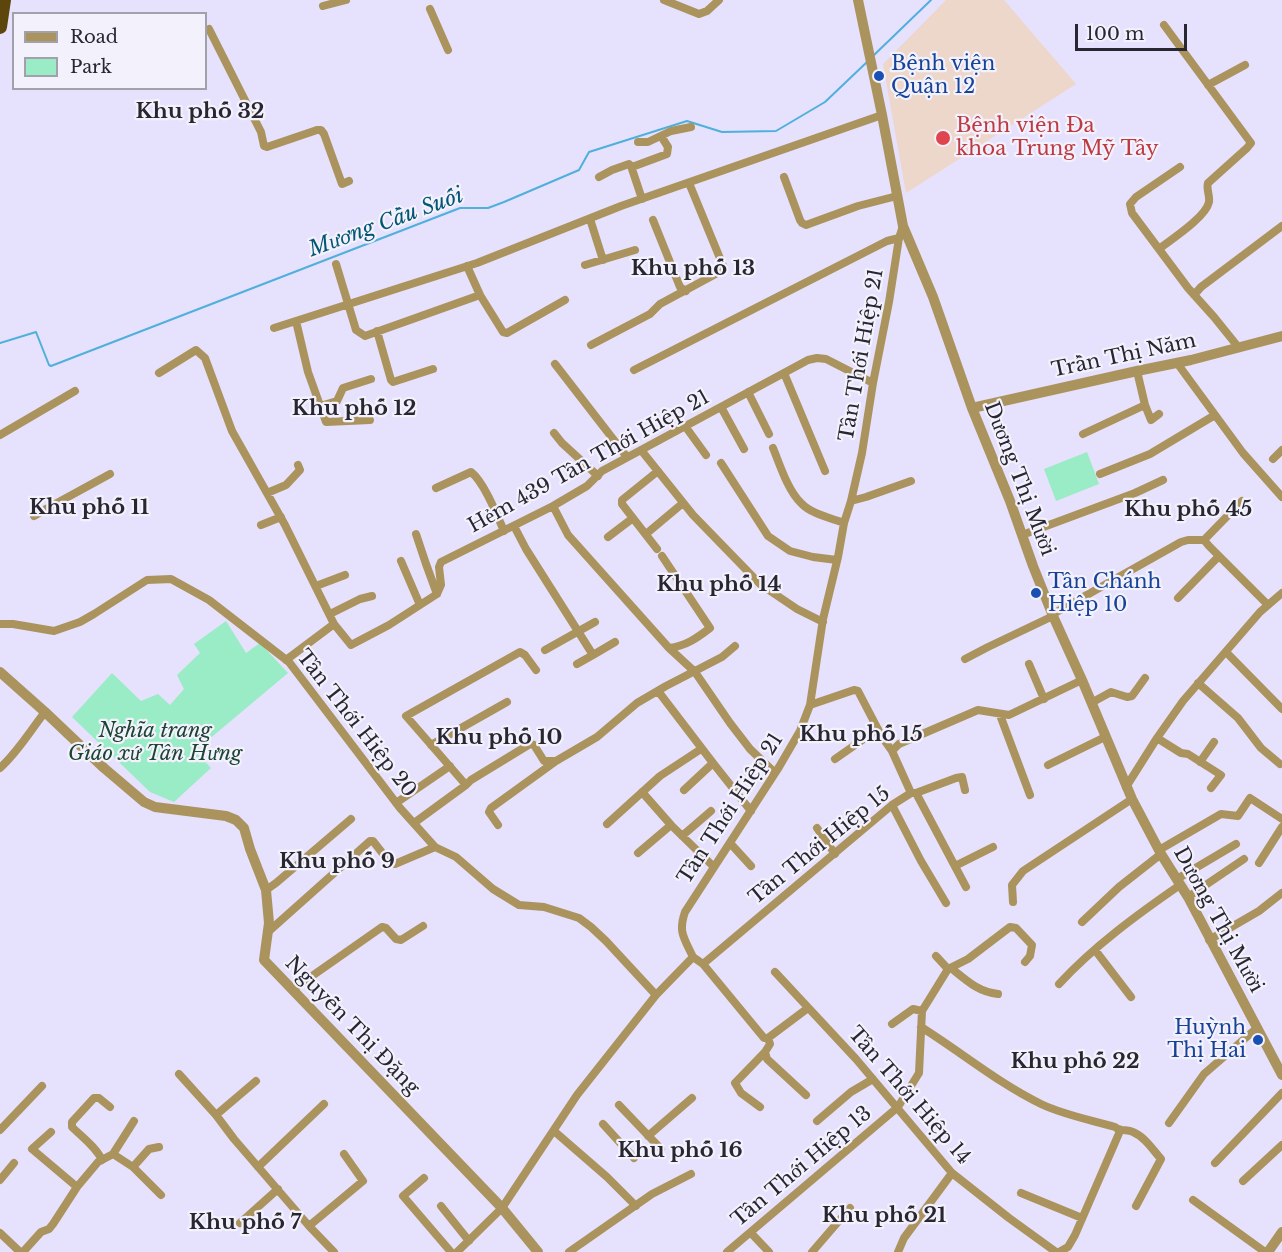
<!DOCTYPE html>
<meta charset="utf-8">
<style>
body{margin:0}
#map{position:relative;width:1282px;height:1252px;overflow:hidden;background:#e6e1fc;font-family:"Libre Baskerville",serif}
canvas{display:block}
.legend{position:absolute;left:12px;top:12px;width:195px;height:78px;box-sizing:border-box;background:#f3f1fc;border:2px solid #a2a0aa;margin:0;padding:8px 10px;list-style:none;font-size:18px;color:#282630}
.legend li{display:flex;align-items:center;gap:12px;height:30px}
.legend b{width:30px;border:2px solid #a2a0aa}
.scale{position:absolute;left:1075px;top:24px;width:112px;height:27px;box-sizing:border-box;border:3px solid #282630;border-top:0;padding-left:8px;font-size:18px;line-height:21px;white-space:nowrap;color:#282630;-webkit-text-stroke:4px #f3f1fc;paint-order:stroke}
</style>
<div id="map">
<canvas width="1282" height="1252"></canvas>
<ul class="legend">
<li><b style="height:8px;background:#ab935e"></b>Road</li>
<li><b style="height:16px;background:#99ecc5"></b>Park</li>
</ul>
<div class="scale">100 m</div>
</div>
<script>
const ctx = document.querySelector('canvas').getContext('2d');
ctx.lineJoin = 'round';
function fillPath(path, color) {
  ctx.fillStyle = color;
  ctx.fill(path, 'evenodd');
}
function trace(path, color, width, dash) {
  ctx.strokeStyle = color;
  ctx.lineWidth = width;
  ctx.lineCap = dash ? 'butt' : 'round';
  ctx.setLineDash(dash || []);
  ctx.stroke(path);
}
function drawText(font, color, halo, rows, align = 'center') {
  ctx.font = font + ' "Libre Baskerville",serif';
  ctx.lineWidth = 4.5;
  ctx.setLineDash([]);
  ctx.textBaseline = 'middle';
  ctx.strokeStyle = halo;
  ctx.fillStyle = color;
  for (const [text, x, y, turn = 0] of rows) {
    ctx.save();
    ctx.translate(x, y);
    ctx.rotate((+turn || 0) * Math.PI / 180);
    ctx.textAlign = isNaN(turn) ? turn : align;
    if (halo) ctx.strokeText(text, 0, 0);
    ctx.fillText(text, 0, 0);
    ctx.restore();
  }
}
const medical = new Path2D(`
 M946,0H1004L1076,84L906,193L883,64Z`);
const green = new Path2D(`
 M1087,452L1099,484L1056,501L1044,469Z
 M226,621L246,653L260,643L288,673L195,751L211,768L174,802L150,792L72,717L112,673L141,701L158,694L170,705L184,689L177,675L200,653L194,644Z`);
const stream = new Path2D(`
 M873,56L931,0
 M0,343L36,332L49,365L51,366L460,208H488L504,202L579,170L589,152L687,121L722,132L776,131L825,102L867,62`);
const minor = new Path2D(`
 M664,0L699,14L707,11L719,0
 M323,6L346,0
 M430,9L448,50
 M209,29L261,132L264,146L267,147L317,130H321L324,134L342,184L349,181
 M1208,85L1245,65
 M638,142H648L671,131L691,127
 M632,167L667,154L668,147L661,136
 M1180,167L1136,197L1130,204L1132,213L1188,288L1214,317L1239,348
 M599,177L612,170L629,164L631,166L642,199
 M784,177L800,220L802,223L806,225L858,206L897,196
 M590,219L603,260
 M653,220L680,287L686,291
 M1159,249C1172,239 1206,217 1209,202C1210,195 1206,189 1208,183L1247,148L1251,143L1164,25
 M336,264L356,330L365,336L480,295L503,332L507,333L565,300
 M585,265L635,250
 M467,266L480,295
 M1194,295L1201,287L1282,226
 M296,321L308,372L326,422L370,420
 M274,328L477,263L621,206L882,115
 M377,331L391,380L393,382L433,369
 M591,345L650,314L660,304L723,270L724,268L689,183
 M1177,363L1243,453L1282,497
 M555,364L627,457
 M634,370L887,241L899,238
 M1137,371L1145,405L1151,420L1159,414
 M159,373L196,350L205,358L232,431L285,525L334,624L286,660
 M784,373L825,471
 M748,392L769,434
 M320,406L337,401L343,388L371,379
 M721,407L744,449
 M685,426L706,455
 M554,433L562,443L598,476
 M1083,434L1145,405
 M0,435L75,391
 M773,448C780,465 788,491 801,503C811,514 831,518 844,523
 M641,450L693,515L760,584L797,609L823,622
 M1273,459L1282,450
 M721,463L768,536L790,551L813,557L837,560
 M1100,474L1150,454L1215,415
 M436,488L471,472C484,482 497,515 504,531
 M267,493L286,485L300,470L298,465
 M851,501L866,497L911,481
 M1242,501L1204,540L1209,546L1268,605
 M553,506L568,535L669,648C686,646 697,638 710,628L662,556
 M34,516L46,509L110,474
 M261,525L281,517
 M514,526L526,549L593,655L615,642
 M416,534L426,564L437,594
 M646,534L683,503
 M1022,535L1135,493L1163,480
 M608,537L633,518
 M657,549L622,504V500L658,471
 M401,561L420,605
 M316,586L345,575
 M1178,598L1219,556
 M330,614L360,599L372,596
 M1053,614L1181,542L1188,540H1204
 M0,624H13L54,631L80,622L94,614L147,580L171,579L209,600L289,662L400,808L435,847L456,857L493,889L519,905L544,907L579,918L591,927L606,941L656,995
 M334,624L351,645L389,625L437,594L441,585L439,567L441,562L553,506L587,486L602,471L808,360L817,358L826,359L873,383
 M669,648L695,672L730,723L750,749L775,773
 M545,650L595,622
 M1226,652L1282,709
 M965,659L988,647L1053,616
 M577,664L593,655
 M1029,664L1044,699
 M536,670L525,655L520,652L406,716L466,785L471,780L530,744L534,745L544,761H556L597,737L637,703L666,686L722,657L735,646
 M1198,683L1238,718L1261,748L1280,764
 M658,691L713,763L684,790
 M1091,703L1111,692L1127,697L1132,696L1145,678
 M810,705L854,690L858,691L882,737L892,751
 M1000,715L1030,795
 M1157,738L1181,753L1188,754L1221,775L1211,788
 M431,745L507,702
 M835,759L878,729
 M1200,762L1214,742
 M713,763L751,811
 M1048,765L1105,737
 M0,768C18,752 30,731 45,712
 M1126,787L1157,738L1183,701L1260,612L1282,593
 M642,792L671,825L714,867
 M911,793H916L966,887
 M916,793L956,778L962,777L965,790
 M396,803L450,766
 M892,805L921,861L946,903
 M414,823L466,785
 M607,824L660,776L701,749
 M498,825L489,812L491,808L556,761
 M817,828L835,854
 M682,836L711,811
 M730,843L751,866
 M1159,850L1221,814L1238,816L1250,798L1282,819
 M638,853L671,825
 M1259,863L1282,827
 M955,866L993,847
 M1177,879L1236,844
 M266,890L276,883L351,819
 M1188,897L1244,859
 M1013,902L1012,885L1023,871L1132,799
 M1082,922L1119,887L1161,854
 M268,932L370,841H373L387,859L395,864L435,847
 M1209,940L1259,911L1282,893
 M1095,950L1131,997
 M693,957L703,964L892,805L911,793L892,751L899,744L978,710L1009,715L1082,680
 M703,964L764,1038H768L808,1008
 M951,968C966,980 978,992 998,994
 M948,969L968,959L1010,927L1016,928L1032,945L1030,956L1025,962
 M775,972L856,1059L952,1173L1009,1218L1056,1252
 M1059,984C1094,946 1138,914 1180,885
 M292,990L382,927L386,928L396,939L401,940L423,926
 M892,1024L913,1009L922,1011
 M921,1027C961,1052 998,1083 1041,1104C1064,1115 1091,1120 1115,1127C1121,1132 1127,1129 1133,1132C1145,1137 1153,1150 1161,1159L1136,1206
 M765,1052L767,1059L806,1095
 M179,1074L216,1115L234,1139L309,1226L334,1252
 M619,1105L661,1149
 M760,1107L741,1093L735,1083L765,1052L770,1044L768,1038
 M216,1115L256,1081
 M817,1121L851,1092L873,1079
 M1169,1123L1204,1074L1257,1028
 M603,1124L634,1158
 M0,1130L42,1086
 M554,1131L607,1177L636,1206
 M51,1132L32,1149L77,1187
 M648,1136L692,1098
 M113,1154L134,1121
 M102,1160C96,1147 82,1137 72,1127V1122L94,1098H99L110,1107
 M1215,1163L1282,1093
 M133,1167L149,1149L159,1147
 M258,1167L324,1104
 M424,1178L403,1196L451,1252
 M0,1180L14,1163
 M1243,1181L1282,1145
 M1021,1193L1082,1218
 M1193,1200L1265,1252
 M441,1206L469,1241
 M240,1223L278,1189
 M309,1226L363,1181L344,1154
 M0,1233L20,1252
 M751,1233L769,1252
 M23,1252L41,1232L49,1229L53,1224L77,1187L98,1162L113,1154L133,1167L161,1195
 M457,1252L502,1208L577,1095L656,995L693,957C684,938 678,932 685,912L779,767L800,731L810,705L823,619L838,557L844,523L851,501L862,453L873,383L889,302L899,238L903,226
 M569,1252L652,1194L691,1174
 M727,1252L898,1107L919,1073L922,1011L948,969L936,956
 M812,1252L850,1208
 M898,1252L904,1238L952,1173
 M1059,1252L1068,1247L1075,1235L1120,1131`);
const tertiary = new Path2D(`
 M858,0L882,115L903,226L933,297L972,408L1010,501L1033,566L1053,616L1082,680L1132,799L1161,854L1188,897L1282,1075
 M972,408L1137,371L1191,360L1282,336
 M0,672L45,712L104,768L144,802L155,807L226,816L236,820L244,828L250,849L266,890L269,923L264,960L502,1208L538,1252
 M1268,1252L1282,1232`);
const trunk = new Path2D(`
 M0,27L4,0`);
const markers = [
 [879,76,6,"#1a4fb4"],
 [943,138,8,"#e0444e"],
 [1036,593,6,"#1a4fb4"],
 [1258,1040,6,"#1a4fb4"]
];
const transitNames = [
 ["Bệnh viện",891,64],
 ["Quận 12",891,87],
 ["Tân Chánh",1048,582],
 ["Hiệp 10",1048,605],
 ["Huỳnh",1246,1028,"right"],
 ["Thị Hai",1246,1051,"right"]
];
const healthNames = [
 ["Bệnh viện Đa",956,126],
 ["khoa Trung Mỹ Tây",956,149]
];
const streetNames = [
 ["Tân Thới Hiệp 21",862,355,-80],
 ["Trần Thị Năm",1124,356,-12],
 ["Hẻm 439 Tân Thới Hiệp 21",589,462,-29],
 ["Dương Thị Mười",1019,479,69],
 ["Tân Thới Hiệp 20",356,724,52],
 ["Tân Thới Hiệp 21",731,809,-57],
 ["Tân Thới Hiệp 15",820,846,-39],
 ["Dương Thị Mười",1218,920,61],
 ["Nguyễn Thị Đặng",352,1026,46],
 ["Tân Thới Hiệp 14",909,1096,49],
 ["Tân Thới Hiệp 13",802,1167,-40]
];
const parkNames = [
 ["Nghĩa trang",155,731],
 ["Giáo xứ Tân Hưng",155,754]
];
const neighbourhoodNames = [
 ["Khu phố 32",200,112],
 ["Khu phố 13",693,269],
 ["Khu phố 12",354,409],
 ["Khu phố 11",89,508],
 ["Khu phố 45",1188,510],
 ["Khu phố 14",719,585],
 ["Khu phố 15",861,735],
 ["Khu phố 10",499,738],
 ["Khu phố 9",337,862],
 ["Khu phố 22",1075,1062],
 ["Khu phố 16",680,1151],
 ["Khu phố 21",884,1216],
 ["Khu phố 7",245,1223]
];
const waterNames = [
 ["Mương Cầu Suối",386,223,-20]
];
fillPath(medical, '#edd6ca');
fillPath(green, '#99ecc5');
trace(stream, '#4fb0dc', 2);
trace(minor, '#ab935e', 8);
trace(tertiary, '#ab935e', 10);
trace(trunk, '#5c460b', 14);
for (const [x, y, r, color] of markers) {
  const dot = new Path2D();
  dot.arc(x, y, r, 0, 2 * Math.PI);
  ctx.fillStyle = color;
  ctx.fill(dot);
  trace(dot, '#f3f1fc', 2);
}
drawText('20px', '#164399', '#f3f1fc', transitNames, 'left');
drawText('20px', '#be3a42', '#f3f1fc', healthNames, 'left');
drawText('20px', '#282630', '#f3f1fc', streetNames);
drawText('italic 20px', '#1b4432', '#f3f1fc', parkNames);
drawText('bold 21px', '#282630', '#f3f1fc', neighbourhoodNames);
drawText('italic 21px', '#025674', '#f3f1fc', waterNames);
</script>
